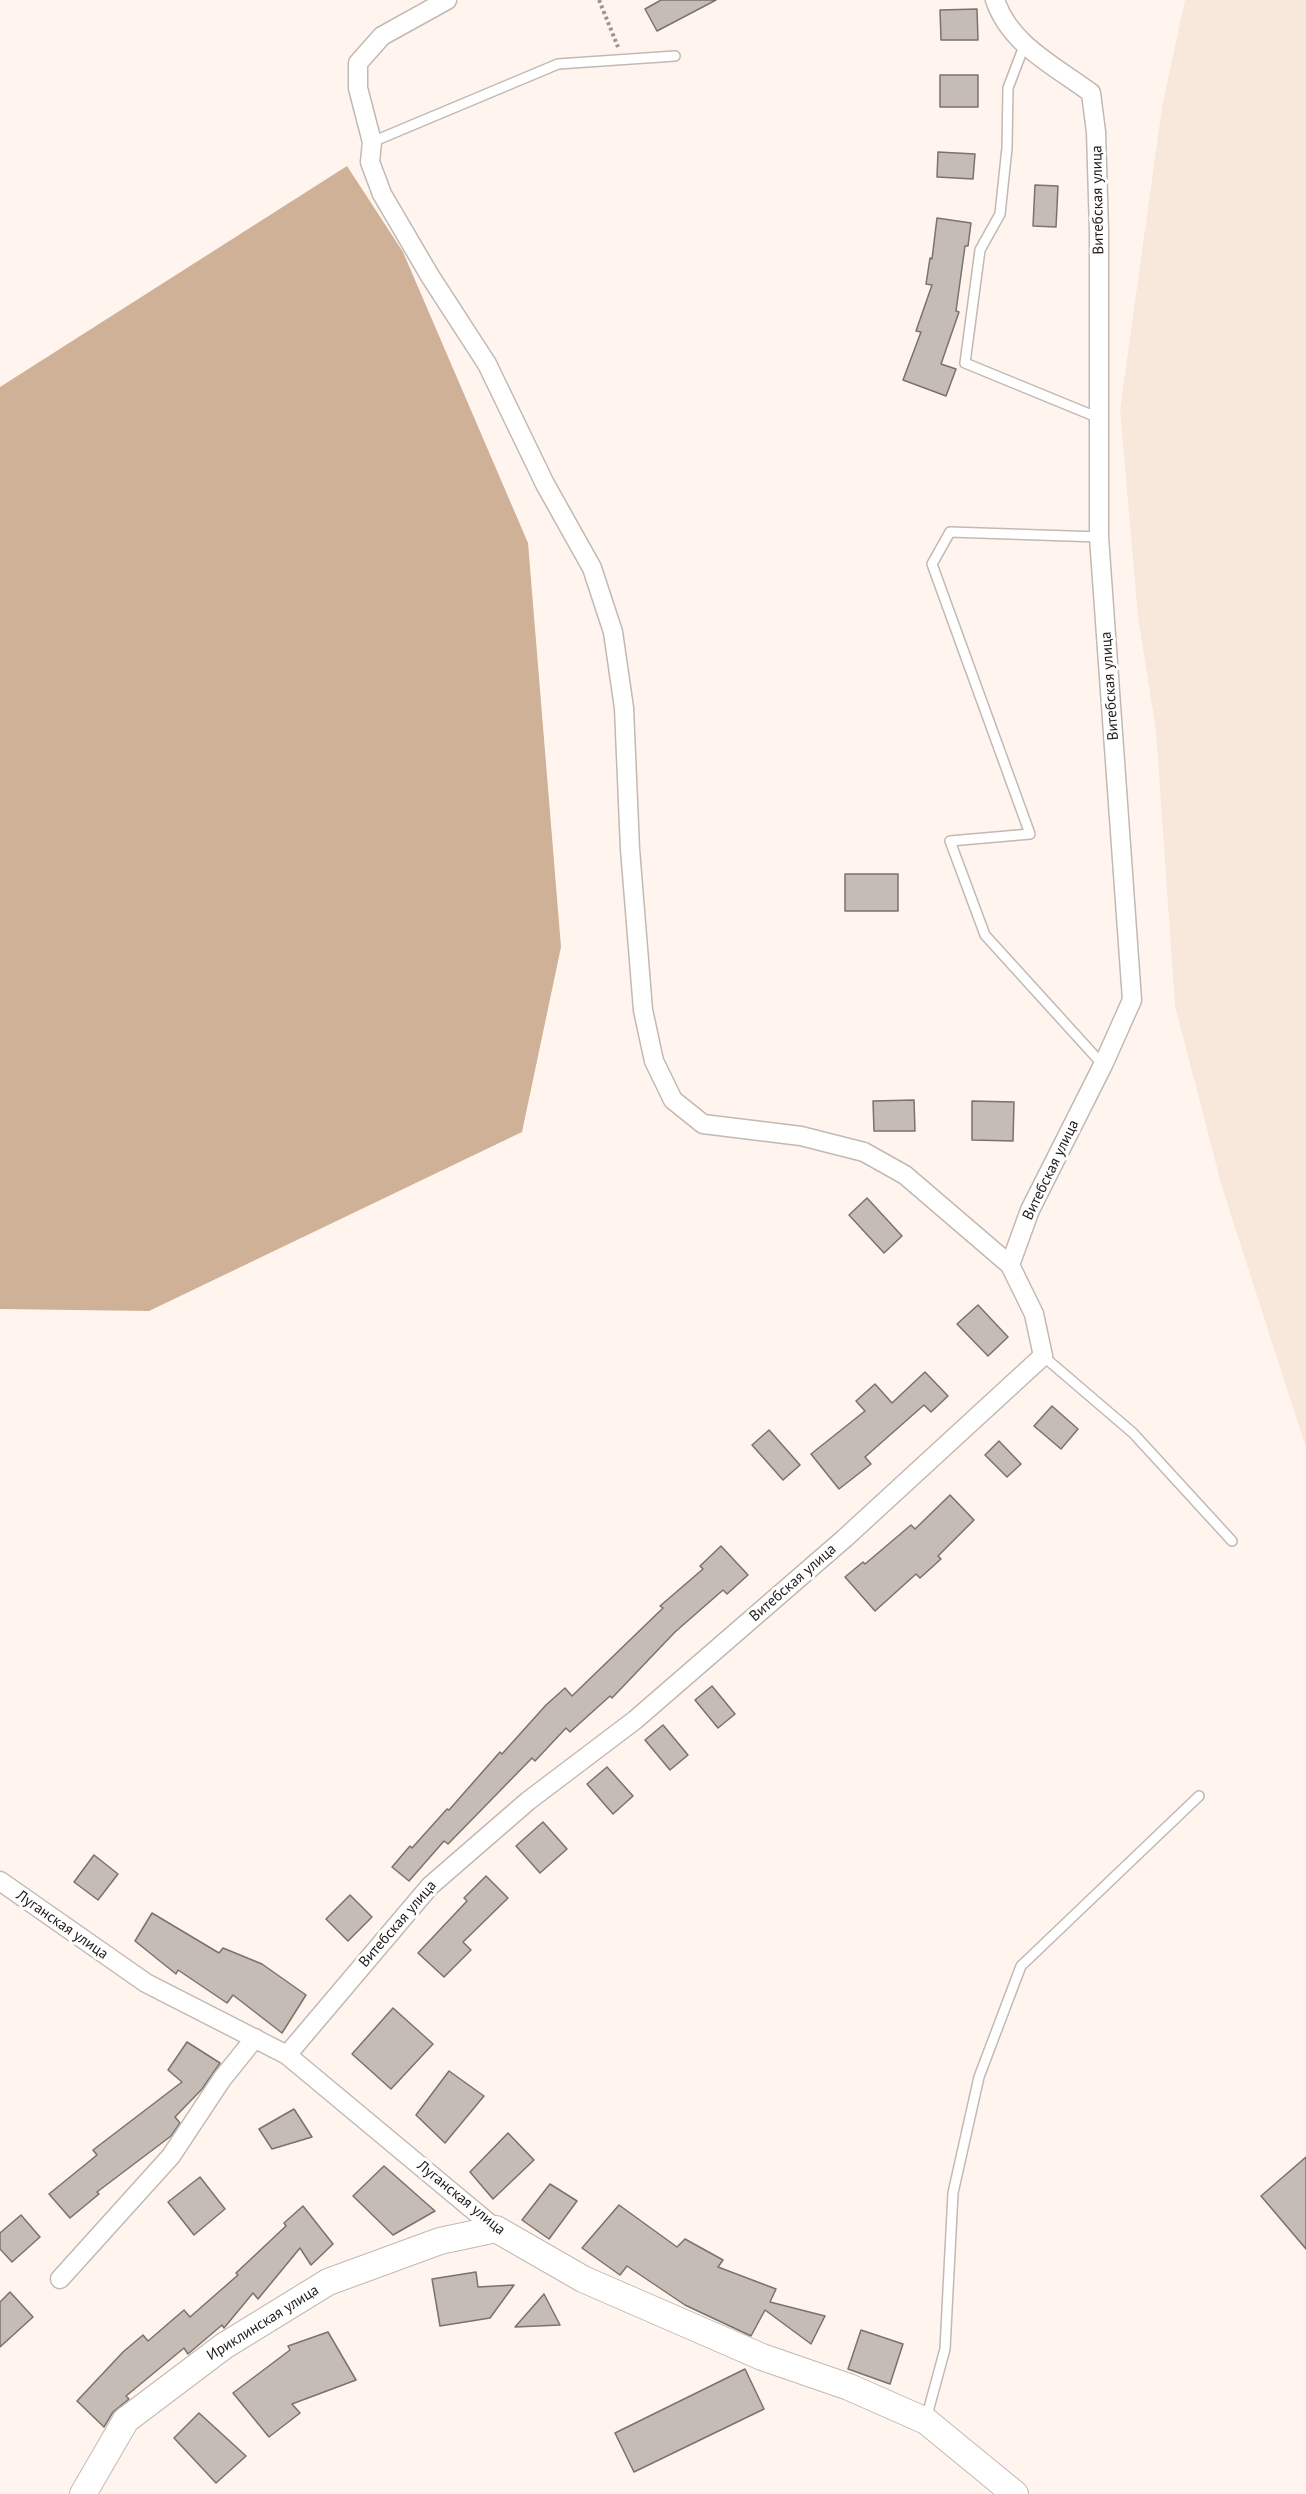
<!DOCTYPE html>
<meta charset="utf-8">
<style>
body{margin:0}
canvas{display:block;background:#fff5ee}
</style>
<canvas width="1306" height="2494"></canvas>
<script>
const ctx = document.querySelector('canvas').getContext('2d');
ctx.lineJoin = 'round';
function fillPath(path, color) {
  ctx.fillStyle = color;
  ctx.fill(path, 'evenodd');
}
function trace(path, color, width, dash) {
  ctx.strokeStyle = color;
  ctx.lineWidth = width;
  ctx.lineCap = dash ? 'butt' : 'round';
  ctx.setLineDash(dash || []);
  ctx.stroke(path);
}
function drawText(font, color, halo, rows, align = 'center') {
  ctx.font = font + ' "PT Sans",sans-serif';
  ctx.lineWidth = 6;
  ctx.setLineDash([]);
  ctx.textBaseline = 'middle';
  ctx.strokeStyle = halo;
  ctx.fillStyle = color;
  for (const [text, x, y, turn = 0] of rows) {
    ctx.save();
    ctx.translate(x, y);
    ctx.rotate((+turn || 0) * Math.PI / 180);
    ctx.textAlign = isNaN(turn) ? turn : align;
    if (halo) ctx.strokeText(text, 0, 0);
    ctx.fillText(text, 0, 0);
    ctx.restore();
  }
}
const built = new Path2D(`
 M1185,0H1306V1448L1222,1187L1175,1006L1156,731L1138,617L1120,410L1162,107Z`);
const forest = new Path2D(`
 M347,166L403,252L528,543L561,947L522,1132L149,1311L0,1309V387Z`);
const building = new Path2D(`
 M661,0H716L657,31L645,9Z
 M977,9L978,40H941L940,10Z
 M940,75H978V107H940Z
 M938,152L975,154L973,179L937,177Z
 M1035,185L1058,186L1056,227L1033,226Z
 M937,218L971,223L968,246H965L956,311L959,312L941,364L956,369L946,396L903,380L921,332L916,331L932,285L926,284L930,258L932,259Z
 M845,874H898V911H845Z
 M914,1100L915,1131H874L873,1101Z
 M972,1101L1014,1102L1013,1141L972,1140Z
 M867,1198L902,1236L884,1253L849,1215Z
 M978,1305L1008,1337L988,1356L957,1324Z
 M925,1372L948,1396L931,1412L924,1405L865,1457L871,1464L839,1489L811,1454L865,1411L856,1401L875,1384L892,1403Z
 M1052,1406L1078,1429L1061,1449L1034,1426Z
 M769,1430L800,1465L783,1480L752,1445Z
 M999,1441L1021,1464L1007,1477L985,1455Z
 M950,1495L974,1520L938,1556L941,1559L920,1578L916,1574L875,1611L845,1577L863,1562L865,1564L911,1525L915,1529Z
 M721,1546L748,1575L727,1594L723,1590L675,1632L612,1698L610,1696L570,1732L566,1728L535,1761L532,1758L448,1844L444,1841L409,1881L392,1867L410,1846L412,1848L447,1809L449,1810L500,1752L502,1754L546,1705L565,1688L572,1696L663,1608L660,1606L703,1569L700,1566Z
 M712,1686L735,1714L718,1728L695,1700Z
 M663,1725L688,1755L670,1770L645,1740Z
 M607,1767L633,1796L613,1814L587,1784Z
 M543,1822L567,1849L540,1873L516,1846Z
 M94,1855L118,1874L98,1900L74,1882Z
 M486,1876L508,1898L463,1942L471,1950L444,1977L418,1953L467,1901L464,1898Z
 M350,1895L372,1917L348,1941L326,1919Z
 M152,1913L219,1953L223,1948L262,1964L306,1995L282,2033L233,1995L227,2003L178,1970L176,1974L135,1941Z
 M393,2008L433,2044L391,2089L352,2054Z
 M187,2042L220,2063L202,2089L175,2117L180,2123L171,2136L97,2192L99,2194L70,2218L49,2194L97,2155L93,2150L182,2082L168,2070Z
 M449,2071L484,2096L445,2143L416,2115Z
 M294,2109L312,2137L272,2149L259,2129Z
 M508,2133L534,2160L493,2199L470,2172Z
 M1306,2157V2249L1261,2196Z
 M384,2166L435,2211L393,2235L353,2196Z
 M200,2177L225,2209L194,2235L168,2202Z
 M550,2184L577,2201L549,2239L522,2220Z
 M619,2205L677,2247L685,2239L723,2260L718,2267L776,2289L770,2302L825,2316L811,2344L765,2310L751,2336L685,2305L627,2266L620,2275L582,2248Z
 M303,2206L333,2244L311,2265L300,2248L258,2299L253,2293L224,2328L222,2325L188,2354L184,2348L126,2396L129,2399L113,2412L104,2427L77,2401L123,2352L143,2335L148,2341L184,2310L190,2317L238,2275L236,2273L286,2226L284,2223Z
 M21,2215L40,2237L12,2262L0,2249V2233Z
 M476,2272L478,2287L514,2285L490,2318L440,2326L432,2279Z
 M10,2292L33,2317L0,2347V2302Z
 M544,2294L560,2325L515,2327Z
 M861,2330L903,2344L890,2384L848,2369Z
 M328,2332L356,2380L292,2404L300,2413L269,2437L233,2393L290,2350L288,2346Z
 M745,2369L764,2409L634,2472L615,2433Z
 M199,2413L246,2456L216,2483L174,2438Z`);
const path = new Path2D(`
 M599,0L618,47`);
const lane = new Path2D(`
 M1024,46L1008,88L1007,148L1000,214L980,250L965,363L1099,418
 M372,142L558,64L675,56
 M1099,537L950,532L932,564L1030,834L950,841L985,935L1103,1065
 M1043,1356L1133,1433L1232,1541
 M926,2419L945,2349L953,2193L979,2077L1021,1966L1199,1796`);
const street = new Path2D(`
 M447,0L382,36L358,63V88L372,142L370,162L382,194L430,276L487,364L545,484L592,568L613,632L624,708L630,849L643,1010L654,1061L673,1100L703,1124L801,1136L864,1152L905,1175L1010,1265
 M0,1881L146,1983L287,2055L496,2229
 M287,2055L430,1886L528,1801L635,1720L845,1538L1043,1356L1034,1314L1010,1265L1030,1210L1103,1065L1132,1000L1099,537V231L1096,132L1091,93C1055,66 1010,45 995,0
 M60,2279L171,2156L222,2079L255,2038`);
const secondary = new Path2D(`
 M83,2494L126,2420L224,2346L328,2282L440,2241L496,2229L583,2279L762,2357L849,2387L926,2421L1015,2494`);
const streetNames = [
 ["Витебская улица",1098,200,-91],
 ["Витебская улица",1110,686,-94],
 ["Витебская улица",1051,1170,-64],
 ["Витебская улица",793,1583,-41],
 ["Витебская улица",398,1924,-49],
 ["Луганская улица",62,1925,35],
 ["Луганская улица",461,2198,39],
 ["Ириклинская улица",263,2323,-32]
];
fillPath(built, '#f8e8db');
fillPath(forest, '#ceb197');
fillPath(building, '#c5bcb5');
trace(building, '#7a726b', 1.5);
trace(lane, '#c2b9b2', 12);
trace(street, '#c2b9b2', 21);
trace(secondary, '#c2b9b2', 28);
trace(path, '#9b948f', 4, [3, 3]);
trace(lane, '#fff', 9);
trace(street, '#fff', 18);
trace(secondary, '#fff', 26);
drawText('15px', '#201c1a', '#fff', streetNames);
</script>
